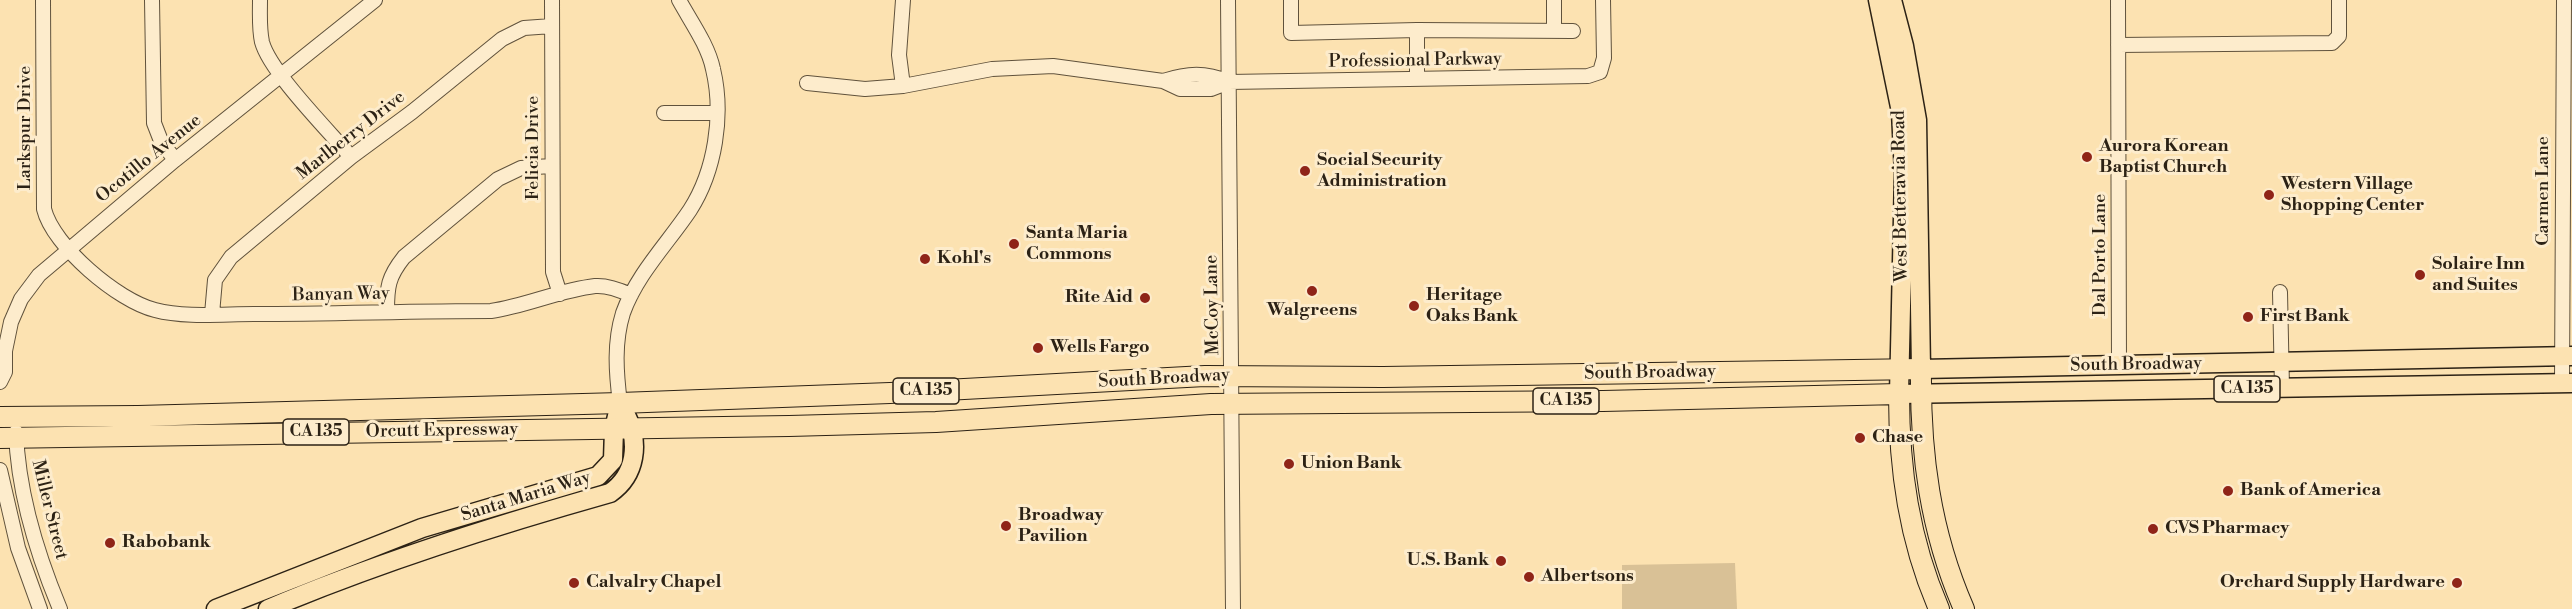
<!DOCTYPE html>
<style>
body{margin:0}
canvas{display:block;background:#fce2b1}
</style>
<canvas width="2572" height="609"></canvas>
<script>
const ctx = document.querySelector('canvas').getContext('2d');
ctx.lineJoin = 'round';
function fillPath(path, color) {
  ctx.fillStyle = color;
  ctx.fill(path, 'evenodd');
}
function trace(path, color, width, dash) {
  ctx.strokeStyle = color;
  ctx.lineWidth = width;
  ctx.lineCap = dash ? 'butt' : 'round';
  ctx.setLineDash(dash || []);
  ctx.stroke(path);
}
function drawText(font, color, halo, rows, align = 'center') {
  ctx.font = font + ' "Libre Bodoni",serif';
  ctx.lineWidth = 6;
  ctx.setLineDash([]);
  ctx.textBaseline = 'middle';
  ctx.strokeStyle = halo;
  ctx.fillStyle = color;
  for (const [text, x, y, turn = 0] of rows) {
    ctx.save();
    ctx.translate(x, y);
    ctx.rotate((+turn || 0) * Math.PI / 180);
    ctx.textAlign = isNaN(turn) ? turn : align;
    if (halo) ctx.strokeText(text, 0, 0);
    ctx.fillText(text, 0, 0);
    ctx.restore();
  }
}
const green = new Path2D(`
 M1735,563L1737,609H1622V565Z`);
const minor = new Path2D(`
 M43,0L44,209C53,246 118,301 155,310C185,318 223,314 254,314C333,314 412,311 491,311C526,306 560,290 595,286C607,285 620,290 631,295
 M152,0L154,123L161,141L175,160
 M260,0C260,14 259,28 262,42C270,72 329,131 351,157
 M552,0L553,272L560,294
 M1228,0L1233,609
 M1291,0V33L1417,30
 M2118,0L2119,365
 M1554,31V0
 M2118,45L2332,43L2339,36V0
 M1417,79V30L1573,31
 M1163,81C1188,73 1205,72 1229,82
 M807,83L865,89L903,86L992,69L1053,66L1163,81L1180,89H1211L1229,82L1588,76L1600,72L1604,58L1603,0
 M903,86L899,55L903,0
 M664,113H716
 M2280,292L2282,388
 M387,311C387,287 388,277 404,257L498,179L521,168L551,166
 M212,314L215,280L231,257L351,157L412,112L502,39L524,28L552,26
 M0,382L5,372V351L11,322L21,299L39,275L175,160L375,0
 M2562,383L2564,0
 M620,403C616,372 614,342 623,313C637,274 668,243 690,210C715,171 724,115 713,69C708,45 691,22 679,0
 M16,432C18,492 37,554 60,609
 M0,470L18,548L40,609`);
const major = new Path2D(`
 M1878,0L1901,112L1904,174L1899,394L2572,383
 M1892,0L1904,46L1917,120L1921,369L2572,356
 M216,609L422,528L598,476L613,460L614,429L620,403
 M268,609C379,562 493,526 610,493C636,475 640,443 626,415`);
const highway = new Path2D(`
 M0,417L138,416L620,403L890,393L1205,376L1383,377L1921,369C1920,454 1930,531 1964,609
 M0,438L789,426L936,422L1211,404L1603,401L1899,394C1899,469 1909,540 1939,609`);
const markers = [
 [2087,157,6,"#8f2418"],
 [1305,171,6,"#8f2418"],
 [2269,195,6,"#8f2418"],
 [1014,244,6,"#8f2418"],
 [925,259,6,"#8f2418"],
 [2420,275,6,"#8f2418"],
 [1312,291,6,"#8f2418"],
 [1145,298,6,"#8f2418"],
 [1414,306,6,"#8f2418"],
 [2248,317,6,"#8f2418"],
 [1038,348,6,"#8f2418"],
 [1860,438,6,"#8f2418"],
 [1289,464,6,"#8f2418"],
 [2228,491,6,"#8f2418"],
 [1006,526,6,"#8f2418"],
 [2153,529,6,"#8f2418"],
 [110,543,6,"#8f2418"],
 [1501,561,6,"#8f2418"],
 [1529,577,6,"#8f2418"],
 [574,583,6,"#8f2418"],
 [2457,583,6,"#8f2418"]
];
const shields = [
 [2247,389,66],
 [926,391,66],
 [1566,401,66],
 [316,432,66]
];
const shieldNames = [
 ["CA 135",2247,389],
 ["CA 135",926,391],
 ["CA 135",1566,401],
 ["CA 135",316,432]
];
const streetNames = [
 ["Professional Parkway",1415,61,-1],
 ["Larkspur Drive",26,128,-90],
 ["Marlberry Drive",351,136,-38],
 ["Felicia Drive",534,148,-90],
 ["Ocotillo Avenue",149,159,-39],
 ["Carmen Lane",2544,191,-90],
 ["West Betteravia Road",1901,196,-91],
 ["Dal Porto Lane",2101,255,-90],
 ["Banyan Way",341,295,-1],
 ["McCoy Lane",1213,305,-91],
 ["South Broadway",2136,365,-1],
 ["South Broadway",1650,373,-1],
 ["South Broadway",1164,379,-3],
 ["Orcutt Expressway",442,431,-1],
 ["Santa Maria Way",526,497,-17],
 ["Miller Street",49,510,76]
];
const poiNames = [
 ["Aurora Korean",2099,147],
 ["Baptist Church",2099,168],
 ["Social Security",1317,161],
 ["Administration",1317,182],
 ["Western Village",2281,185],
 ["Shopping Center",2281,206],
 ["Santa Maria",1026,234],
 ["Commons",1026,255],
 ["Kohl's",937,259],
 ["Solaire Inn",2432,265],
 ["and Suites",2432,286],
 ["Heritage",1426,296],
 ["Oaks Bank",1426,317],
 ["Rite Aid",1133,298,"right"],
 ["Walgreens",1312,311,"center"],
 ["First Bank",2260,317],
 ["Wells Fargo",1050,348],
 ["Chase",1872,438],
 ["Union Bank",1301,464],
 ["Bank of America",2240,491],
 ["Broadway",1018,516],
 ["Pavilion",1018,537],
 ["CVS Pharmacy",2165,529],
 ["Rabobank",122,543],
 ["U.S. Bank",1489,561,"right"],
 ["Albertsons",1541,577],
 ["Calvalry Chapel",586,583],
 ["Orchard Supply Hardware",2445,583,"right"]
];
fillPath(green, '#d9c196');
trace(minor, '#60523c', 16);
trace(major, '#2c2215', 21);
trace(highway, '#2c2215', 22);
trace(minor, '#fdeccc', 14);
trace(major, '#fce2b1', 18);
trace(highway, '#fce2b1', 20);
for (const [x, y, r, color] of markers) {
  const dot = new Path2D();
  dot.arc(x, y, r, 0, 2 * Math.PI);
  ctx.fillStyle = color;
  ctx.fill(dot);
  trace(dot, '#fdeccc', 2);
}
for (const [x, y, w] of shields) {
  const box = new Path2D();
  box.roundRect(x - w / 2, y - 13, w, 26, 4.5);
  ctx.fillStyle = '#fdeccc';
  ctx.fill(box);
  trace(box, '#2c2215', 1.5);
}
drawText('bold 16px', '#2c2215', null, shieldNames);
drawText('18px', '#2c2215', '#fdeccc', streetNames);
drawText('bold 18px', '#2c2215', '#fdeccc', poiNames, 'left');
</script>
